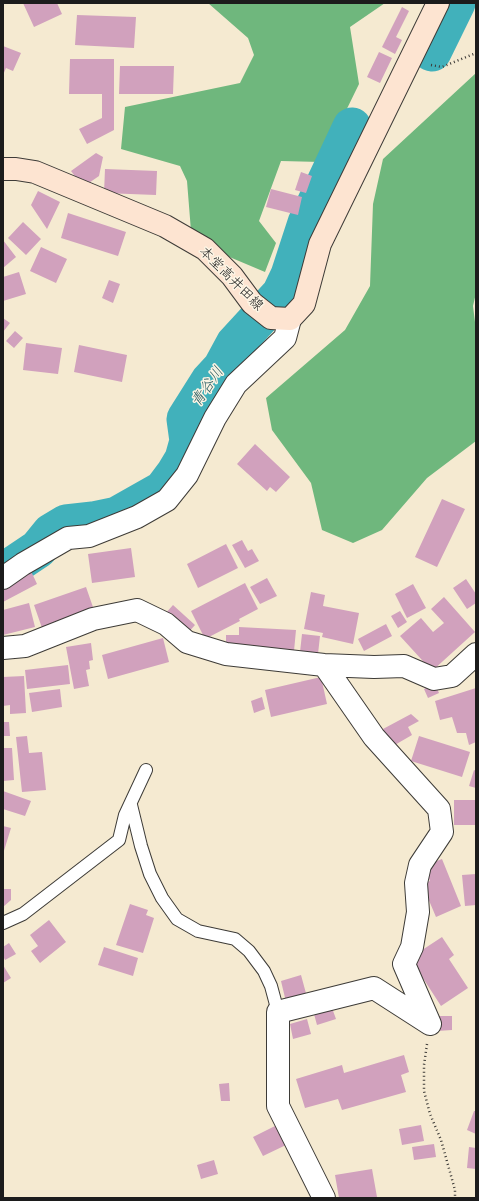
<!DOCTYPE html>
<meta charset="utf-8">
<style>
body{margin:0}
#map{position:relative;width:479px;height:1201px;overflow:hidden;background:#f5ead1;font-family:Sriracha,sans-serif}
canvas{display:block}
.frame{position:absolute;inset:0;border:4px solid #1c1c1c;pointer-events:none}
</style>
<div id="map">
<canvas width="479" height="1201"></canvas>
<div class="frame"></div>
</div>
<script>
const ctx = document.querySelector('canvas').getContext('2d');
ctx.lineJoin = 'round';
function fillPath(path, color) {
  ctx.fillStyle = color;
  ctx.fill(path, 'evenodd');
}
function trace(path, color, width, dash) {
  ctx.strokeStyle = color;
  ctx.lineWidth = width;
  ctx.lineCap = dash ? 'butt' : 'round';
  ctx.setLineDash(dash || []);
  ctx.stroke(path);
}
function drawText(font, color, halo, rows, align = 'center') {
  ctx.font = font + ' Sriracha,"Klee One",sans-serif';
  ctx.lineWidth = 3;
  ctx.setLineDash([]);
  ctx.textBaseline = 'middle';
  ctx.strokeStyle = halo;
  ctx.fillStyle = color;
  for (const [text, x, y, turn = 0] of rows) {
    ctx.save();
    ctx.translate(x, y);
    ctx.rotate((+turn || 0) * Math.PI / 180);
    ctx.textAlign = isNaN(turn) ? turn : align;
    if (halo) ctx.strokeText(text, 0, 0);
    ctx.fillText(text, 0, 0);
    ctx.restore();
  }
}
const forest = new Path2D(`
 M208,3H385L350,27L359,84L321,162L281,161L259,221L276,243L265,272L201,245L191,231L187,181L180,166L121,149L125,107L240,83L254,55L248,38Z
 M476,73V293L473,306L476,330V441L427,478L382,530L353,543L322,530L311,483L272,430L266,398L345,330L370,286L373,204L383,159Z`);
const river = new Path2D(`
 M432,52L456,3
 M8,569L38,549L51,533L66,524L93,521L117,516L163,490L175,474L184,459L189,441L186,419L210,381L222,368L235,344L281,294L290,275L307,223L352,127`);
const building = new Path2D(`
 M23,3H57L62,14L34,27Z
 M402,7L409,11L396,37L402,40L395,54L382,47Z
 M77,15L136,17L134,48L75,45Z
 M3,46L21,53L13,71L6,68L3,75Z
 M379,52L392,58L380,83L367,77Z
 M70,59H114V130L87,144L79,129L102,118V94H69Z
 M120,66H174L173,94H119Z
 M96,153L103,157L99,176L83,187L71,171Z
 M105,169L157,171L156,195L104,193Z
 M301,172L312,176L306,193L295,190Z
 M271,189L302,197L298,215L266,207Z
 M38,191L60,202L47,229L31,205Z
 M68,213L126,232L118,256L61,238Z
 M23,222L41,239L26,255L8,238Z
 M3,240L16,257L3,268Z
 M41,247L67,259L56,283L30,271Z
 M19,272L26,294L3,301V277Z
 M109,280L120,284L113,303L102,298Z
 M3,318L10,323L3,332Z
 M15,331L23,338L14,348L6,341Z
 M26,343L62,348L58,374L23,370Z
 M79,345L127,355L122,382L74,372Z
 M255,444L290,477L276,492L270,487L267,491L237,464Z
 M442,499L465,509L437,567L415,557Z
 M242,540L248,551L252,549L259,561L245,568L232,545Z
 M226,544L238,568L198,588L187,564Z
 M131,548L135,577L92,583L88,554Z
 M30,569L37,584L3,602V584Z
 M267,578L277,596L260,604L250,587Z
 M466,579L476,594V603L467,609L453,588Z
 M245,583L258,609L239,619L240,621L205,639L191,611Z
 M413,584L426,608L407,618L395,594Z
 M86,587L94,610L42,628L34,605Z
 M311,592L325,595L323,606L359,613L353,644L322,637L323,633L304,629Z
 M444,597L475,632L432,671L400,636L421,618L433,632L444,623L431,609Z
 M29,603L35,627L3,635V610Z
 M173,605L195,625L187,634L165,614Z
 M400,611L407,622L398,628L391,616Z
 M386,624L392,636L364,651L358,639Z
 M239,627L296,630L294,651L226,647V635H239Z
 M302,634L320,636L318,654L300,652Z
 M163,638L169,662L108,679L102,655Z
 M91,643L93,660L89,661L90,669L86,670L89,686L74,689L66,647Z
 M68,665L70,684L27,689L25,670Z
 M24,676L26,713L10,714V705L3,706V677Z
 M321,677L327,704L271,717L265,690Z
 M435,684L439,693L428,698L424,689Z
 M476,688V742L469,745L466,733H457L452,717L440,720L435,701Z
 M60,689L62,707L32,712L29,693Z
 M262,697L265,709L254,713L251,701Z
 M411,714L419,721L408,727L412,735L393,746L383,729Z
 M3,722H9L10,736H3Z
 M27,736L29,753L42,752L46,790L22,792L16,737Z
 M419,736L470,752L462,777L411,761Z
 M3,748H12L14,780L3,781Z
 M474,770L476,771V788L469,786Z
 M3,791L31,801L25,816L3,809Z
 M454,800H476V825H454Z
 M3,826L11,828L3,854Z
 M442,859L461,906L436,917L422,884L430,881L424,866Z
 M476,874V905L465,906L462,875Z
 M3,889H11V900L3,907Z
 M130,904L148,910L146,915L154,918L143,953L116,945Z
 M49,920L66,942L40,963L31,951L38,946L30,935Z
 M442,937L454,955L449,959L468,988L441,1006L410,958Z
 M9,943L16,954L5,960L3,956V947Z
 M104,947L138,958L133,976L98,965Z
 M3,965L11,978L3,983Z
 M301,975L307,997L286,1002L281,981Z
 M332,1008L336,1019L317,1025L314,1014Z
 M437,1016H452V1030L437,1031Z
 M307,1019L311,1034L293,1039L290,1024Z
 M404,1055L409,1072L401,1075L406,1092L342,1110L338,1099L305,1108L296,1079L342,1065L344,1073Z
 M229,1083L230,1101H221L219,1084Z
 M474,1111H476V1134L467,1130Z
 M277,1125L286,1145L263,1156L253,1137Z
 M421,1125L424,1141L402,1145L399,1129Z
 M434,1144L436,1157L414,1160L412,1147Z
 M469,1147L476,1148V1169L467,1168Z
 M214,1160L218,1174L201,1179L197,1165Z
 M372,1169L377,1197L339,1198L335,1175Z`);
const path = new Path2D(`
 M431,65L442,67L476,53
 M427,1044L424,1065V1091L430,1114L441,1140L455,1190V1198`);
const lane = new Path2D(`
 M131,805L141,846L150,874L162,898L177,919L198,931L235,939L249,951L264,971L271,986L278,1012
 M3,923L23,914L119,840L125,815L146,770`);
const street = new Path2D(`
 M3,578L23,564L68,538L89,536L137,517L167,500L187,475L215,418L236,384L285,338L290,319
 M3,648L25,646L93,619L137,610L166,624L187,642L226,654L324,665L374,667L404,666L434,679L452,676L476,654
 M324,1198L278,1106V1012L374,988L430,1024L404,964L412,947L418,912L416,883L420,865L442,832L439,809L374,737L324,665`);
const secondary = new Path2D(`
 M3,169H16L35,172L165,226L205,249L232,276L252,303L271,318L290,319L304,304L320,244L438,3`);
const streetNames = [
 ["本堂高井田線",231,279,45]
];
const waterNames = [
 ["青谷川",208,387,-55]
];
fillPath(forest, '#6fb77d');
trace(river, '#41b1bb', 39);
fillPath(building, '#d1a1bd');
trace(lane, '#3d3b37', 14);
trace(street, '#3d3b37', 24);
trace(secondary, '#3d3b37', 24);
trace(path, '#3d3b37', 2.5, [1, 3]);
trace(lane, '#fff', 12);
trace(street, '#fff', 22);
trace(secondary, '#fde4d1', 22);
drawText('14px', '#1c1c1c', '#fcf5e5', streetNames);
drawText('italic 15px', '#2d5f64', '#fcf5e5', waterNames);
</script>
